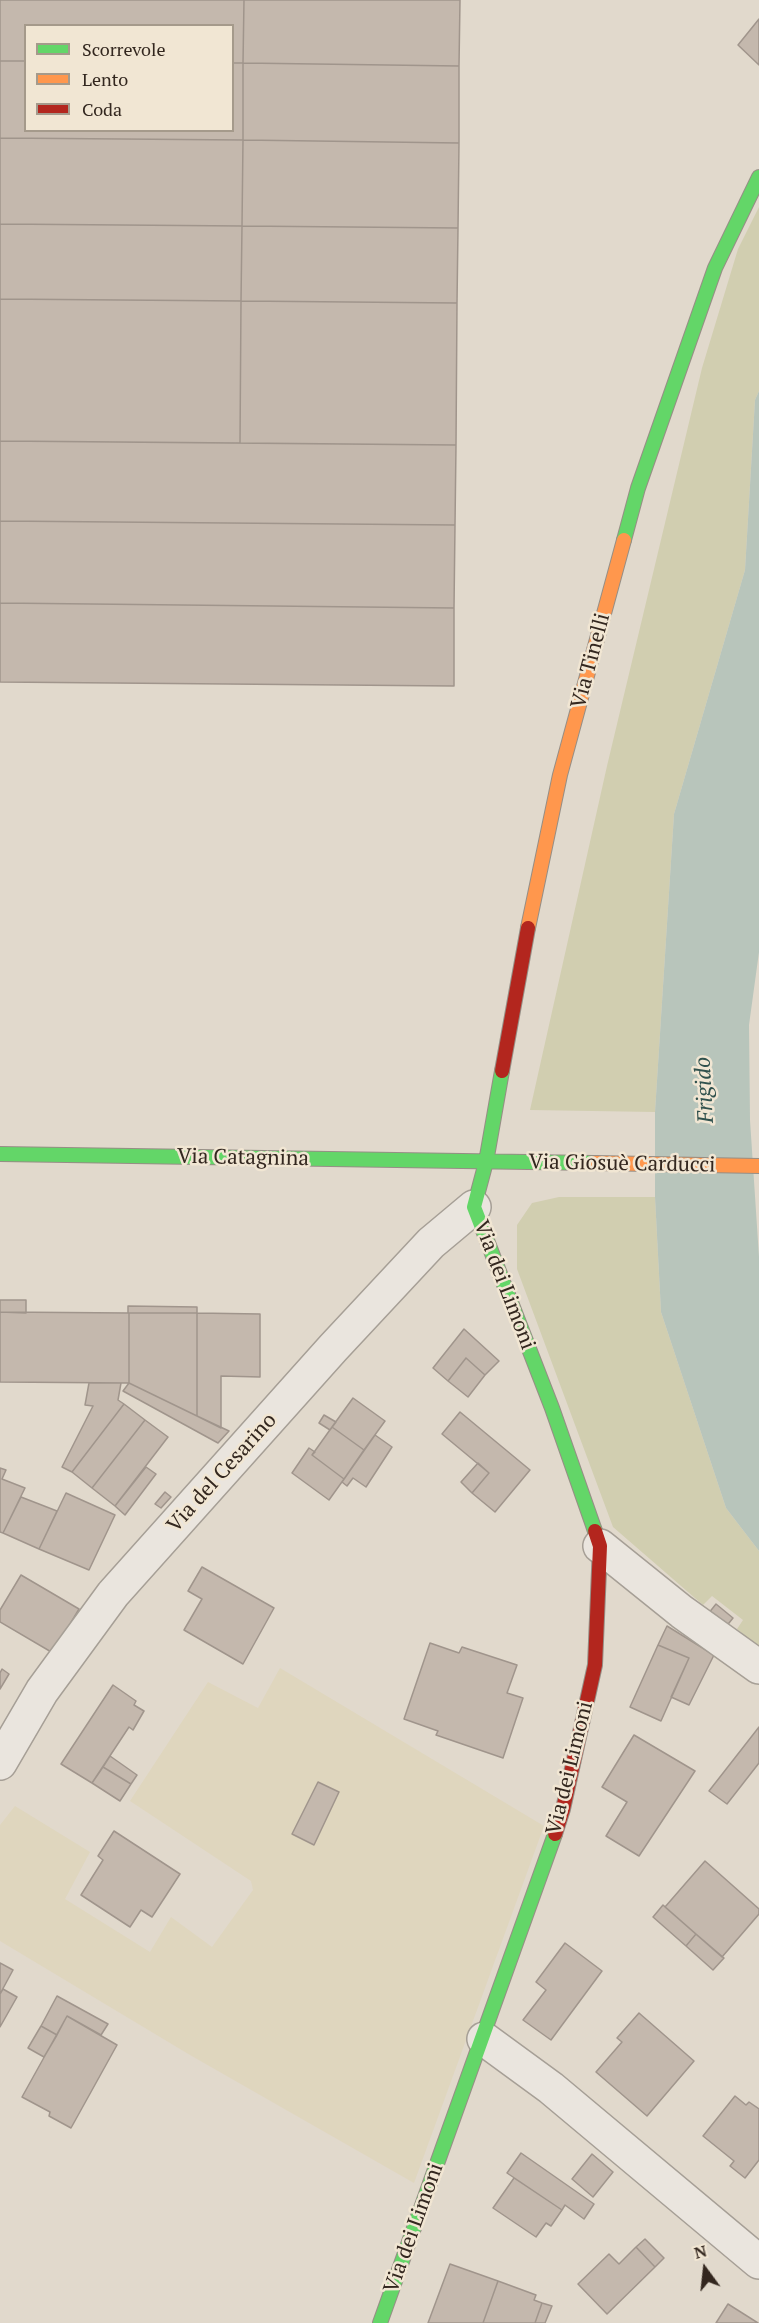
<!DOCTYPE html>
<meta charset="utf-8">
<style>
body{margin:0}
#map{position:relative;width:759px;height:2323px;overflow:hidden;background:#e1d9cc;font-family:"PT Serif",serif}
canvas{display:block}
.legend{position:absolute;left:24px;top:24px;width:210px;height:108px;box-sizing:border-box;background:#f1e6d3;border:2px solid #a59a8b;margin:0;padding:8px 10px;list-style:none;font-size:18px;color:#33271f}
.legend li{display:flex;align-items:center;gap:12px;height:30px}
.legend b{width:30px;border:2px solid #a59a8b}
.north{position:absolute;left:675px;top:2239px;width:60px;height:60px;-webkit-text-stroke:4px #f1e6d3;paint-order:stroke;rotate:345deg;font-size:16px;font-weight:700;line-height:24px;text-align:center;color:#33271f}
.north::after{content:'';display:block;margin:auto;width:21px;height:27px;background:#33271f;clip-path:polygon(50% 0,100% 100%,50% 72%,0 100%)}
</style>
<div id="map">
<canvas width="759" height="2323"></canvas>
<ul class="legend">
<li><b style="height:8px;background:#63d668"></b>Scorrevole</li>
<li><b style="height:8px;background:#ff974d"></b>Lento</li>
<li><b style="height:8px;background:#b3261e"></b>Coda</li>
</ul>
<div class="north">N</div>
</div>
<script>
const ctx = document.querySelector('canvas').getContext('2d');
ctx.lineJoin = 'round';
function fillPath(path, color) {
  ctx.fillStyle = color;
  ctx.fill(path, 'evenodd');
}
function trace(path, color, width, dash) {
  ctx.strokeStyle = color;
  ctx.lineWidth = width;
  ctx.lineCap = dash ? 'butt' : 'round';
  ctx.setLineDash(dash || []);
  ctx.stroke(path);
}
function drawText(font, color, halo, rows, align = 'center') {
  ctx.font = font + ' "PT Serif",serif';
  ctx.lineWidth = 5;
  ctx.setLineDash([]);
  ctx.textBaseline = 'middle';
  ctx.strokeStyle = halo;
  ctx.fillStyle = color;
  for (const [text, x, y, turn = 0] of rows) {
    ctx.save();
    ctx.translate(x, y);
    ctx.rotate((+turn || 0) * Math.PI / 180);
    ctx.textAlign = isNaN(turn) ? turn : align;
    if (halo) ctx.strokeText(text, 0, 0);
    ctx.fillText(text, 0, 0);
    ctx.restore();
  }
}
const farmland = new Path2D(`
 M280,1668L544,1826L414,2183L190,2055L0,1941V1825L15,1806L90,1852L65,1899L150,1952L171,1917L212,1947L253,1890L251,1881L130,1801L208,1682L258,1708Z`);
const green = new Path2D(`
 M759,207V391L755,400L745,570L674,814L655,1112L530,1110L607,766L702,368L738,249Z
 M559,1197H655L661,1312L726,1508L759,1551V1648L737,1629L743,1620L712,1596L703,1605L613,1527L517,1269V1225L532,1203Z`);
const water = new Path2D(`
 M759,391V952L749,1025L750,1120L759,1257V1551L726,1508L661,1312L655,1197V1112L674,814L745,570L755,400Z`);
const building = new Path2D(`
 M0,0H244L243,63H232V26H26V61H0Z
 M244,0H460L459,66L243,63Z
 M759,19V65L738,45Z
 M0,61H26V130H232V63H243V140L0,138Z
 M243,63L459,66V143L243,140Z
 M0,138L243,140L242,226L0,224Z
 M243,140L459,143L458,228L242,226Z
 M0,224L242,226L241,301L0,299Z
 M242,226L458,228L457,303L241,301Z
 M0,299L241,301L240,443L0,441Z
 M241,301L457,303L456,445L240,443Z
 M0,441L456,445L455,525L0,521Z
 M0,521L455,525L454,608L0,603Z
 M0,603L454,608V686L0,682Z
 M0,1300H26V1313L0,1312Z
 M128,1306L197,1307V1313H128Z
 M0,1312L129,1313V1383L0,1382Z
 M129,1313H197V1416L129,1383Z
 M197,1313L260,1314V1377L221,1376V1428L197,1416Z
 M464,1329L499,1361L485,1375L466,1358L448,1381L433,1368Z
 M466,1358L485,1375L468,1397L448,1381Z
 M89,1383H121L118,1400L124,1404L72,1472L62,1467L93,1406L85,1405Z
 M129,1383L197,1416L229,1431L218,1443L123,1391Z
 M353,1398L385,1421L364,1450L332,1427Z
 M124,1404L145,1420L92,1488L72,1472Z
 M460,1412L530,1470L495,1512L472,1493L489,1473L442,1434Z
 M324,1415L336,1422L330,1430L319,1423Z
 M145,1420L168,1437L115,1506L92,1488Z
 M332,1427L364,1450L344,1479L312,1455Z
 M375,1435L392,1447L366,1487L353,1478L347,1486L342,1482Z
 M309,1448L315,1452L312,1455L344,1479L329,1500L292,1473Z
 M478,1463L489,1473L472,1493L461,1482Z
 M146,1467L156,1474L125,1515L115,1506Z
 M0,1468L6,1470L2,1479L25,1488L3,1533L0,1532Z
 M165,1492L171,1497L161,1508L155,1504Z
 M66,1493L115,1515L89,1570L39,1549Z
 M21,1497L57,1511L39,1549L3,1533Z
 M202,1567L274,1608L243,1664L184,1630L202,1599L188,1591Z
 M21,1575L79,1609L53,1653L0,1622V1610Z
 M716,1604L733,1618L725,1628L708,1614Z
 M667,1626L714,1655L689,1705L671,1697L689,1658L658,1645Z
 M430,1643L459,1653L462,1647L517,1665L507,1693L523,1698L503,1758L436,1735L438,1731L404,1719Z
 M658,1645L689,1658L661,1721L630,1707Z
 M2,1669L9,1674L0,1689V1673Z
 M113,1685L136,1701L134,1705L144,1711L133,1730L129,1727L92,1783L61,1764Z
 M759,1727V1763L727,1804L709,1791Z
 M634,1735L695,1771L639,1856L606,1836L627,1802L602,1787Z
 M110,1756L137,1775L131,1784L103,1767Z
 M103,1767L131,1784L120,1801L92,1783Z
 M318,1782L339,1792L314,1845L292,1834Z
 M114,1831L180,1874L152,1917L141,1910L130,1927L81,1895L103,1860L98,1856Z
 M705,1861L759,1909V1914L722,1957L665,1907Z
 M663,1905L696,1934L686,1946L653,1917Z
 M696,1934L724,1958L713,1970L686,1946Z
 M565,1943L602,1971L551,2040L523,2020L546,1990L536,1982Z
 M0,1963L13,1970L0,1994Z
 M3,1989L17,1997L0,2027V1994Z
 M57,1996L108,2024L101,2035L67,2016L57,2035L41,2026Z
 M639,2013L694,2061L647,2116L596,2072L622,2042L617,2038Z
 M67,2016L117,2045L71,2128L49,2116L50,2112L22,2097Z
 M41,2026L57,2035L44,2057L28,2048Z
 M735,2096L746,2105L749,2102L759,2109V2160L745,2178L730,2166L734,2161L703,2136Z
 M521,2153L594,2204L584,2219L565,2205L562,2210L507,2173Z
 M592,2154L613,2172L593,2197L572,2179Z
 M514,2178L562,2210L551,2226L546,2223L536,2237L493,2208Z
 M645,2239L664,2258L655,2267L636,2247Z
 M636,2247L655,2267L607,2314L578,2284L609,2254L619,2264Z
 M450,2264L498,2281L483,2323H428Z
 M498,2281L536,2295L534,2300L542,2303L535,2323H483Z
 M542,2303L552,2306L545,2323H535Z
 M728,2304L758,2323H716Z`);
const street = new Path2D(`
 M600,1546L682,1612L759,1667
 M0,1763L42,1691L113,1594L333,1348L431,1243L474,1207
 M484,2039L551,2088L759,2262`);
const fast = new Path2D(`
 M624,540L638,488L715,268L759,177
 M502,1071L486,1162L474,1207L552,1408L595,1531
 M0,1154L594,1163
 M380,2323L555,1834`);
const slow = new Path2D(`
 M528,928L560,775L624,540
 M594,1163L759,1166`);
const jam = new Path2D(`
 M502,1071L528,928
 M555,1834L563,1809L595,1665L600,1546L595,1531`);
const streetNames = [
 ["Via Tinelli",591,661,-75],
 ["Via Catagnina",243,1158,1],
 ["Via Giosuè Carducci",622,1164,1],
 ["Via dei Limoni",504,1285,69],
 ["Via del Cesarino",222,1473,-48],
 ["Via dei Limoni",570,1768,-76],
 ["Via dei Limoni",414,2228,-70]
];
const waterNames = [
 ["Frigido",705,1090,-93]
];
fillPath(farmland, '#dfd6be');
fillPath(green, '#d1ceb0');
fillPath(water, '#b8c5bb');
fillPath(building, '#c4b8ad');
trace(building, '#a0958c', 1.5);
trace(street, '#a69f96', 36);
trace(fast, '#968e85', 16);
trace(slow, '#968e85', 16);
trace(jam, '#968e85', 16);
trace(street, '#eae5de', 33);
trace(fast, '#63d668', 14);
trace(slow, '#ff974d', 14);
trace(jam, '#b3261e', 14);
drawText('21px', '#33271f', '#f1e6d3', streetNames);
drawText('italic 22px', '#30514d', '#f1e6d3', waterNames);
</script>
